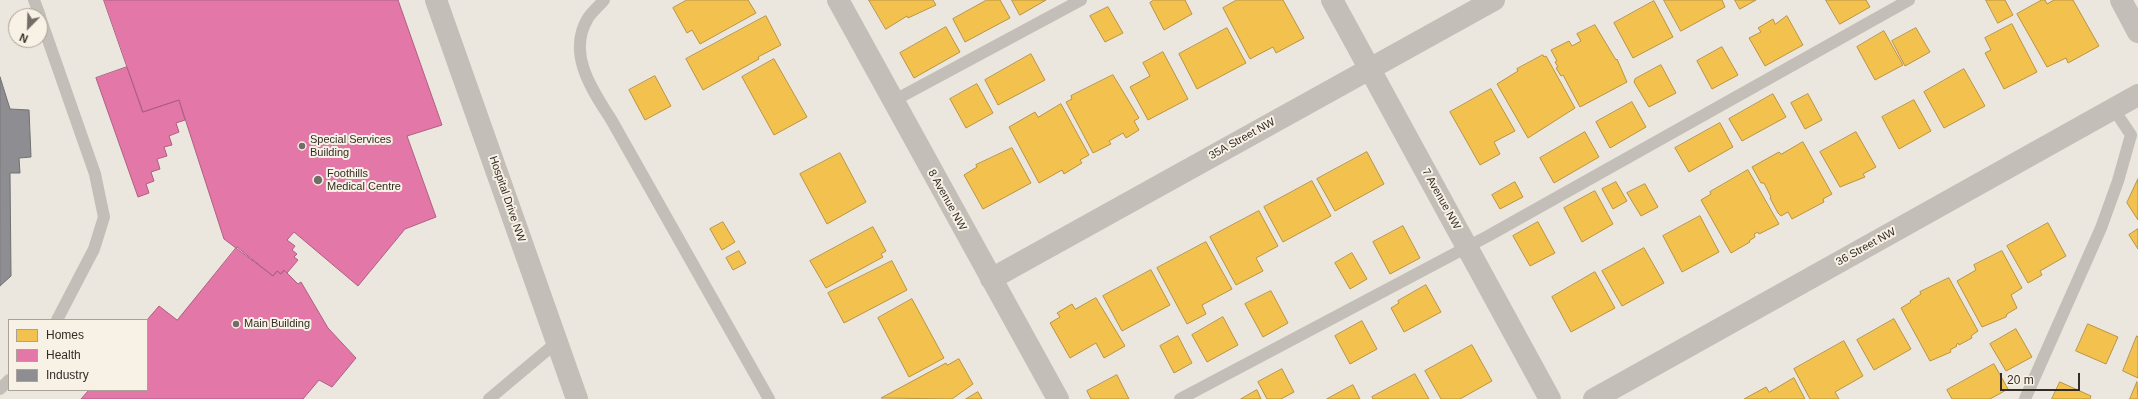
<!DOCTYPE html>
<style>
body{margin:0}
#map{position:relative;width:2138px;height:399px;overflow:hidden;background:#ebe6de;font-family:Helvetica,sans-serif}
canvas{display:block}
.legend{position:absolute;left:8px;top:319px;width:140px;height:72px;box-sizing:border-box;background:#f8f1e5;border:1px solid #a9a299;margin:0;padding:5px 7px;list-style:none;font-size:12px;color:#332c27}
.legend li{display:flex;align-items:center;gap:8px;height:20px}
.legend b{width:20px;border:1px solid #a9a299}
.north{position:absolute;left:8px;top:8px;width:40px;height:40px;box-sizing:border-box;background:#f8f1e5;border:1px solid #a9a299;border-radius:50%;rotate:203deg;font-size:11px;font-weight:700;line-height:16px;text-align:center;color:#332c27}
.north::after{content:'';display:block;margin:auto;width:14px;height:18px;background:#736d67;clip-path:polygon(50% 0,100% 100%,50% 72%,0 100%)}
.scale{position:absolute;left:2000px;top:373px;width:80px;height:18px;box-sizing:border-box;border:2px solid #332c27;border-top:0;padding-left:5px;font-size:12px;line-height:14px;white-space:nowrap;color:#332c27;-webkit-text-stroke:3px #f8f1e5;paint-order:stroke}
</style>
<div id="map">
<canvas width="2138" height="399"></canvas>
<ul class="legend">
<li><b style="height:11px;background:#f2c14e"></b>Homes</li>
<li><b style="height:11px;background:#e377a8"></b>Health</li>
<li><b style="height:11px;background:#8d8d92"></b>Industry</li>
</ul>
<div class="north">N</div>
<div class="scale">20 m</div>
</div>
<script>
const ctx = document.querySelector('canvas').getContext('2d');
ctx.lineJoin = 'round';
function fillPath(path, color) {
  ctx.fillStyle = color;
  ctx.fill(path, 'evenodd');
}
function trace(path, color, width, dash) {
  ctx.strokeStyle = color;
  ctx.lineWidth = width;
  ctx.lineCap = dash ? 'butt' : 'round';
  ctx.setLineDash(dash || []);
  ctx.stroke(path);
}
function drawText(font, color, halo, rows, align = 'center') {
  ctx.font = font + ' Helvetica,sans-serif';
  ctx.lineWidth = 4;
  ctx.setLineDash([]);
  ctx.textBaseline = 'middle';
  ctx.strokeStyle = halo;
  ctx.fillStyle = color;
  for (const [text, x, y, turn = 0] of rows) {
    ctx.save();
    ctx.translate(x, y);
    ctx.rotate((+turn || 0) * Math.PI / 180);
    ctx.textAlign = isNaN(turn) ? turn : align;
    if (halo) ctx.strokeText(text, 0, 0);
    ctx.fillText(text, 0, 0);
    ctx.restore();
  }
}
const homes = new Path2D(`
 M687,0H748L756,13L700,44L692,30L687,33L673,8Z
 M869,0H933L936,5L908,18L907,16L886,29Z
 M987,0H1000L1010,18L965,42L953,19Z
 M1012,0H1046L1020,15Z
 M1154,0H1185L1192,14L1164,30L1150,3Z
 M1237,0H1283L1304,38L1276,53L1273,47L1250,59L1223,8Z
 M1664,0H1722L1725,7L1681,31Z
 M1735,0H1756L1740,9Z
 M1826,0H1866L1870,7L1840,24Z
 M1986,0H2005L2013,15L1998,23Z
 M2042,0H2045L2047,4L2054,0H2073L2099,46L2068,63L2066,58L2047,67L2017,14Z
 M1654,1L1673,37L1633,58L1614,23Z
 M1108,7L1123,33L1105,42L1090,16Z
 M766,16L781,45L758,57L759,59L703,90L686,59Z
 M1787,16L1803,45L1765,66L1749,38L1761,32L1758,28L1773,19L1775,24Z
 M2012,24L2037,72L2004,89L1985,53L1991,50L1985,38Z
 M1595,25L1616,60L1617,59L1627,82L1580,107L1563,75L1561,76L1556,68L1558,67L1555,62L1557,61L1551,50L1569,41L1572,46L1581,41L1577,34Z
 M946,27L960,52L914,78L900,53Z
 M1227,28L1246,63L1197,89L1179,54Z
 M1916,28L1930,52L1905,66L1892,41Z
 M1884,31L1903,65L1875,80L1857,47Z
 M1722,47L1738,75L1712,89L1697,61Z
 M1163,52L1188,99L1148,120L1130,87L1150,76L1143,63Z
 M1031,54L1045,80L998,105L985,80Z
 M1543,55L1544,57L1546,56L1575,108L1528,138L1497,84L1518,71L1517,69Z
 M774,59L807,117L774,135L742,77Z
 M1661,65L1676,93L1649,107L1634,82L1635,79Z
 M1964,69L1985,106L1944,128L1924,92Z
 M1113,75L1139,118L1134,121L1139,130L1126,138L1123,133L1109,141L1111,144L1093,153L1066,102L1072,99L1071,96Z
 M655,76L671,106L645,120L629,90Z
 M977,84L993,113L966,128L950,99Z
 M1491,89L1515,131L1494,142L1500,154L1480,165L1450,112Z
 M1773,94L1786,117L1742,141L1729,119Z
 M1808,94L1822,120L1805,129L1791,103Z
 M1914,100L1931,131L1899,149L1882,117Z
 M1632,102L1646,127L1610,148L1596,122Z
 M1061,104L1089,155L1080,160L1082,163L1064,174L1062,170L1039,183L1009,127L1035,112L1038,117Z
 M1720,123L1733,147L1689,172L1675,148Z
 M1585,132L1599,157L1554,183L1540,158Z
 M1856,132L1876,167L1863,174L1865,177L1840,187L1820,152Z
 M1803,142L1832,194L1823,199L1824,202L1792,219L1788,212L1781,216L1778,213L1770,198L1771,197L1764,183H1761L1752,167L1779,152L1781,154Z
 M1012,148L1031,183L983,209L964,175L977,167L976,165Z
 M1367,152L1384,184L1335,211L1317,179Z
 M840,153L866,202L827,224L800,174Z
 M1748,170L1779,224L1759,234L1758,232L1754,234L1755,237L1749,241L1750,242L1731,253L1701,200L1711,194L1710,192Z
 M2138,179V220L2127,203Z
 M1312,181L1331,216L1283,242L1264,207Z
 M1515,182L1523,197L1500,209L1492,195Z
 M1616,182L1627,201L1613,209L1602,189Z
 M1645,184L1658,207L1641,216L1627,193Z
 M1595,191L1613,224L1582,242L1564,208Z
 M1259,211L1278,246L1256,258L1263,271L1236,285L1210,237Z
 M1700,216L1719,252L1682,272L1663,236Z
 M723,222L735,242L722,250L710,229Z
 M1538,222L1555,253L1530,266L1513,236Z
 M2048,223L2066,256L2040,271L2042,275L2028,283L2007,246Z
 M1403,226L1420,258L1390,274L1373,242Z
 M873,227L886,251L881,254L883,257L826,288L810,261Z
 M2138,229V249L2129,235Z
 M1206,242L1232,289L1202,305L1206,314L1187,324L1157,268Z
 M1644,248L1664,283L1622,306L1602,271Z
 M739,251L746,263L733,270L726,258Z
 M2002,251L2022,288L2011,295L2017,308L2007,314L2006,317L1982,327L1957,281L1976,270L1974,265Z
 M1352,253L1367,279L1350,289L1335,263Z
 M892,261L907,290L844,323L828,293Z
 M1151,270L1170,305L1122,331L1103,296Z
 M1595,272L1615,308L1571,332L1552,297Z
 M1949,278L1978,331L1971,336L1972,338L1959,345L1958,343L1956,345L1957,346L1950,350L1951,352L1930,361L1901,308L1911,302L1910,301L1921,294L1920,292Z
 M1426,285L1441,312L1404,332L1391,308L1399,303L1398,301Z
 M1271,291L1288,323L1263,337L1245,304Z
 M1096,298L1125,346L1104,358L1096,343L1070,358L1050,323L1060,317L1057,313L1072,304L1075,309Z
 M912,299L944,358L909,377L878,318Z
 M1223,317L1238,345L1207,362L1192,335Z
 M1894,319L1911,349L1874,370L1857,340Z
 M1362,321L1377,349L1350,364L1335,336Z
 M2088,324L2118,337L2106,364L2076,351Z
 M2016,329L2032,357L2006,371L1990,344Z
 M1178,336L1192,363L1174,373L1160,346Z
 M2137,336L2138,337V378L2123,371Z
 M1844,341L1863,376L1835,392L1839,399H1810L1794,369Z
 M1472,345L1492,381L1460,399H1441L1425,371Z
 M959,359L973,384L952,399L881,398L946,363L947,365Z
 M1994,364L2008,389L1990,399H1952L1947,390Z
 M1282,369L1294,392L1281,399H1267L1258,382Z
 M1415,374L1429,399H1373L1372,397Z
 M1117,375L1129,399H1091L1087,391Z
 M1794,378L1805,399H1744L1766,387L1769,392Z
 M2060,382L2091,396L2090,399H2052Z
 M2137,382L2138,399H2130Z
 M1353,385L1360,399H1327Z
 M1257,390L1261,399H1241Z
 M978,392L982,399H966Z`);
const health = new Path2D(`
 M104,0H398L442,125L407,136L436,217L405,229L358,286L294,232L287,240L295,246L292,250L297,254L294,257L298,260L287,273L284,270L281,274L277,271L273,276L224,239L179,100L143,112Z
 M127,67L143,112L179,100L185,120L176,123L179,132L169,136L172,145L164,147L167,156L157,159L160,169L151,172L154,181L146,184L149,193L138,197L96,78Z
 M237,247L273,276L277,271L281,274L284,270L298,284L301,282L328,328L356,358L332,387L319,380L303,399H81L89,390H147V320L159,306L177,320Z`);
const industry = new Path2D(`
 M0,77L10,109L29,110L31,157L19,158L20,173H10L11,276L0,286Z`);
const service = new Path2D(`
 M34,0L40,16
 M604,0C599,6 592,12 588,18C566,54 593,91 612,121L769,399
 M40,17L95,174L104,217L94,249L57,320
 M893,101L1081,0
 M0,389L9,380
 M489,399L557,342
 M1180,399L1488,236L1909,0
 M2025,399L2101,228L2118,181L2131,135L2113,108`);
const minor = new Path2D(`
 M436,0L577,399
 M838,0L1058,399
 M1332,0L1550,399
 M2121,0L2138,32
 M991,279L1494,0
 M1594,399L2138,95`);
const markers = [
 [302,146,4,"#736d67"],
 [318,180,5,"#736d67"],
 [236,324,4,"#736d67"]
];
const streetNames = [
 ["35A Street NW",1242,139,-29],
 ["Hospital Drive NW",507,199,71],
 ["7 Avenue NW",1441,199,61],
 ["8 Avenue NW",947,200,61],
 ["36 Street NW",1866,247,-29]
];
const poiNames = [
 ["Special Services",310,140],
 ["Building",310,153],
 ["Foothills",327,174],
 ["Medical Centre",327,187],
 ["Main Building",244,324]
];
fillPath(homes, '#f2c14e');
trace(homes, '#b99442', 1);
fillPath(health, '#e377a8');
trace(health, '#ae6081', 1);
fillPath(industry, '#8d8d92');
trace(industry, '#727072', 1);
trace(service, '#c3beb8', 12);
trace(minor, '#c3beb8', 22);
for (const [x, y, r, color] of markers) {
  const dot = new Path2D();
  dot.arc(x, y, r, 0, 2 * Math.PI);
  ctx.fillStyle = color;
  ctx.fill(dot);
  trace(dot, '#f8f1e5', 1.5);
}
drawText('11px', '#332c27', '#f8f1e5', streetNames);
drawText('11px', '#332c27', '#f8f1e5', poiNames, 'left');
</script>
